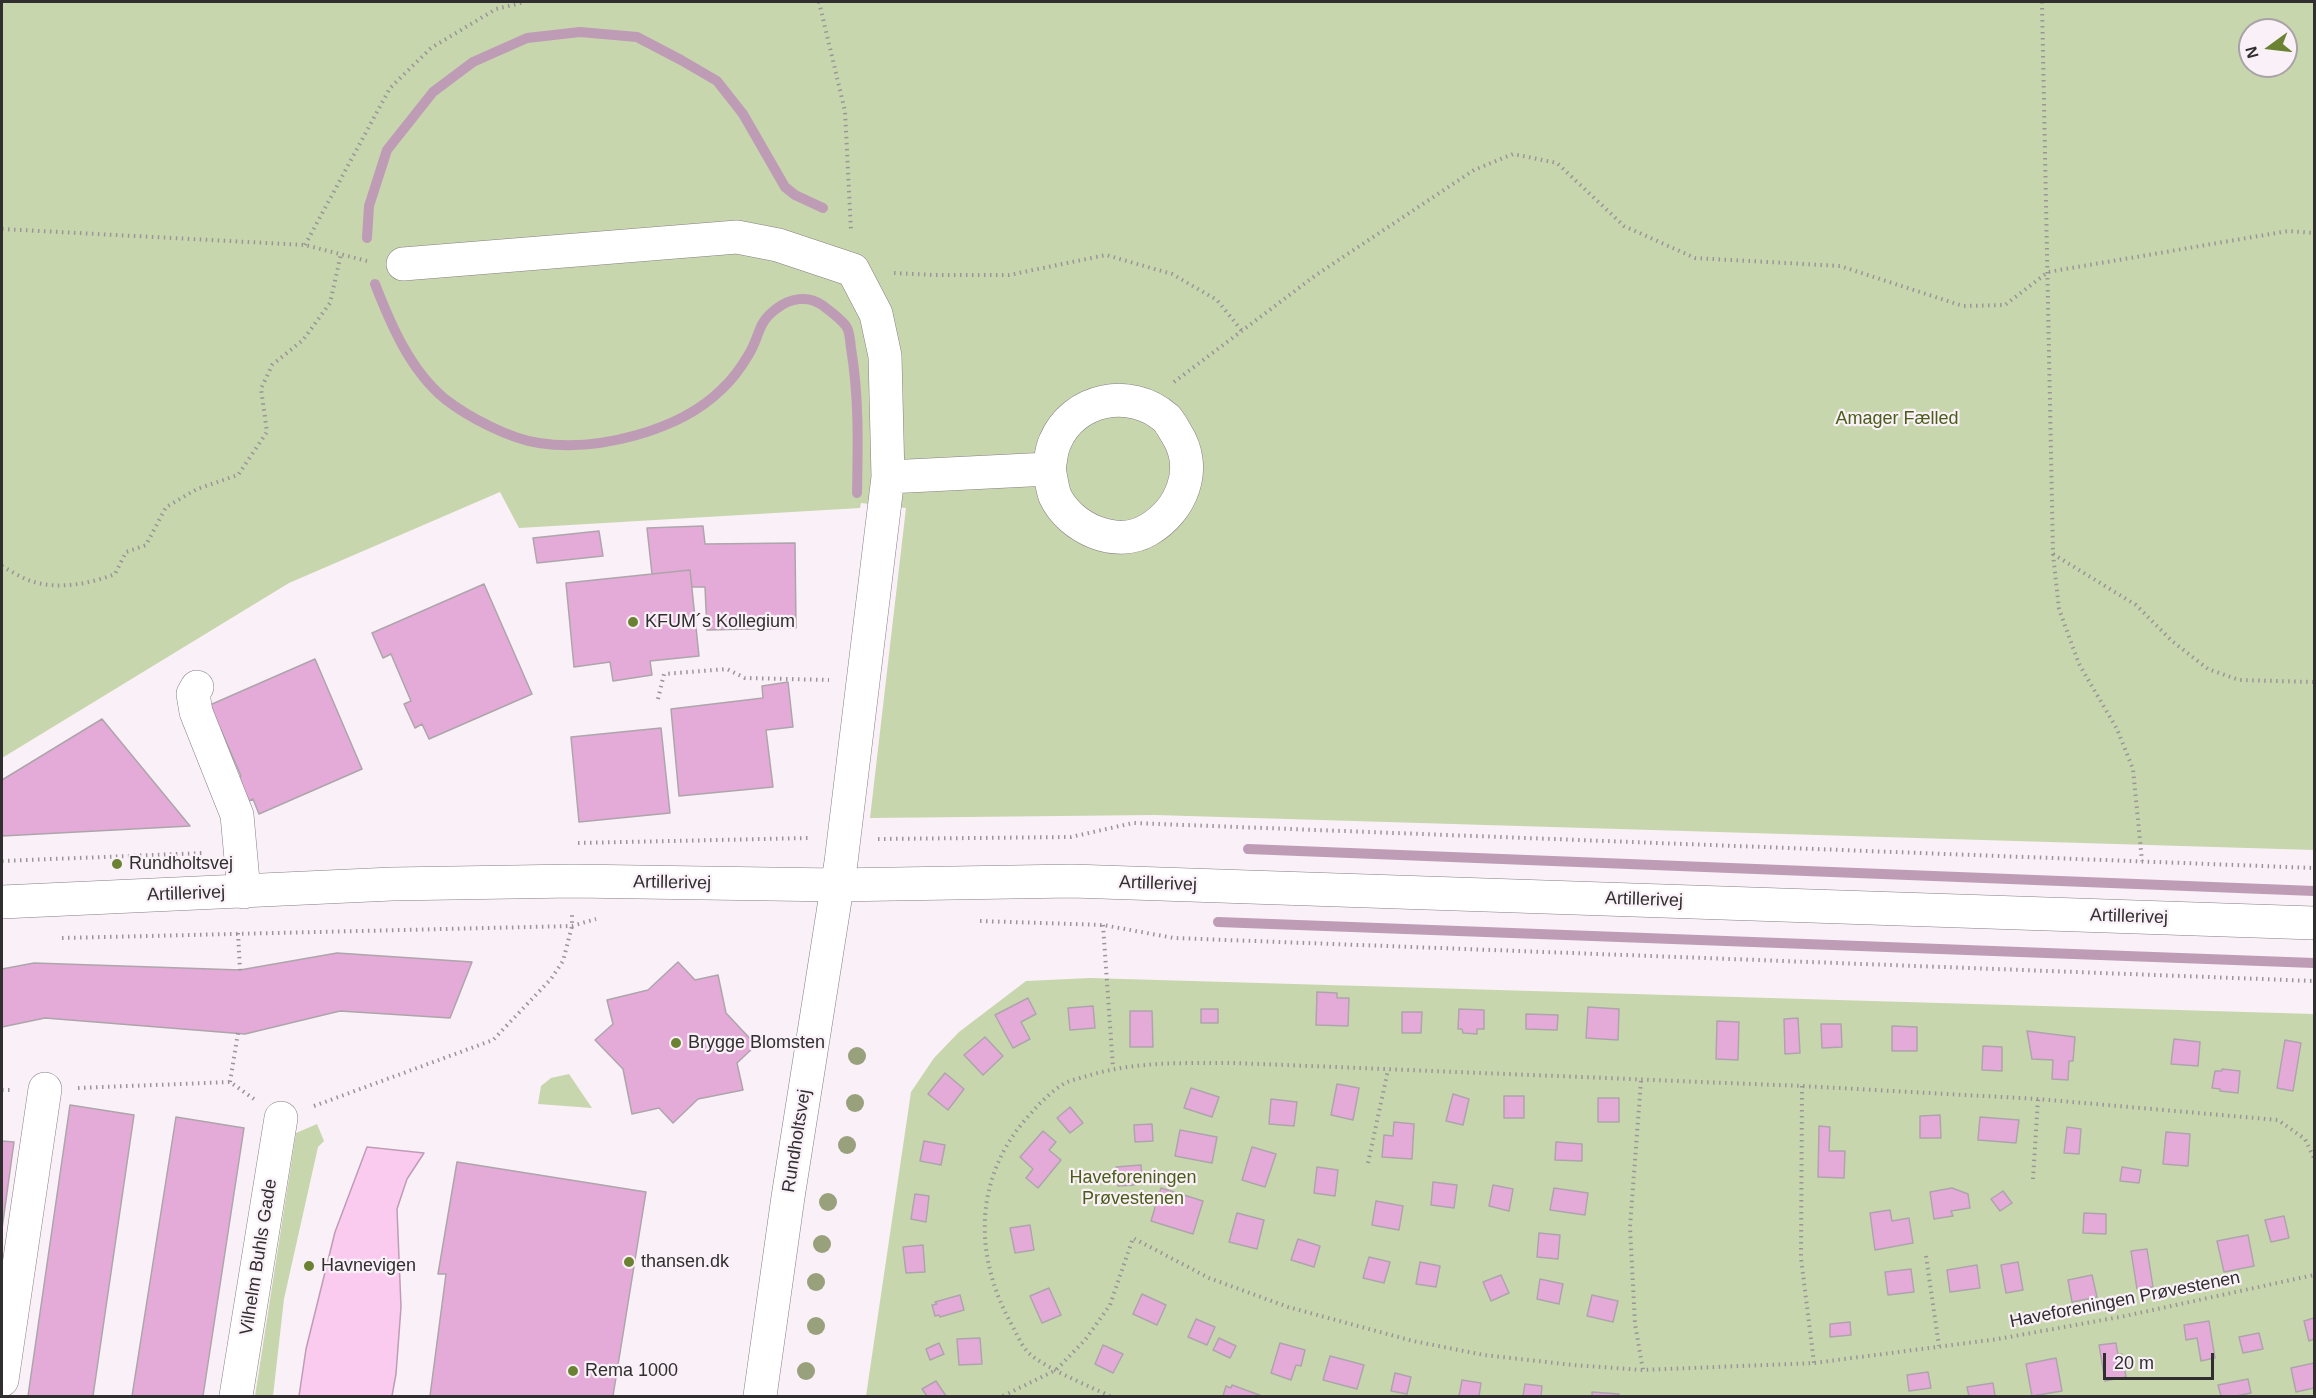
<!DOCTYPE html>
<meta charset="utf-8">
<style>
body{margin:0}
#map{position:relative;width:2316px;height:1398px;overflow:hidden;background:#f9f1f7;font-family:Arial,sans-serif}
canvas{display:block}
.frame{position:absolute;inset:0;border:3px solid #312e30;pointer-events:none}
.north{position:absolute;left:2238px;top:18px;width:60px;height:60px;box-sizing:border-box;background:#f9f1f7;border:2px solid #a9a3a7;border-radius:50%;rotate:255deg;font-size:16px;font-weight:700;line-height:24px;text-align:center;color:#312e30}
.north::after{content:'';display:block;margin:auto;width:21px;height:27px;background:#6c8233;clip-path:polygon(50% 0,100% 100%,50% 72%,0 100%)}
.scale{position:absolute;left:2103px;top:1353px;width:111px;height:27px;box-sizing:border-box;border:3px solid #312e30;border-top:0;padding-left:8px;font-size:18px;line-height:21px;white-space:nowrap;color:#312e30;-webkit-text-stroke:4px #f9f1f7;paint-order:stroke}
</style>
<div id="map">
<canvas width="2316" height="1398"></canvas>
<div class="frame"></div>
<div class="north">N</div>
<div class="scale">20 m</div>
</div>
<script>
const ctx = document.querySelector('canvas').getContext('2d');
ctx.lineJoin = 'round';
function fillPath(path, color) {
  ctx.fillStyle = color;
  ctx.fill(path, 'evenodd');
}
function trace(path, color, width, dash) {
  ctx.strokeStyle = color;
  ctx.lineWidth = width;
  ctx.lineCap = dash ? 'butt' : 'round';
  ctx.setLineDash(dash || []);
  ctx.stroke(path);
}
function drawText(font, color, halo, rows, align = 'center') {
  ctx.font = font + ' Arial,sans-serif';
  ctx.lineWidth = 4.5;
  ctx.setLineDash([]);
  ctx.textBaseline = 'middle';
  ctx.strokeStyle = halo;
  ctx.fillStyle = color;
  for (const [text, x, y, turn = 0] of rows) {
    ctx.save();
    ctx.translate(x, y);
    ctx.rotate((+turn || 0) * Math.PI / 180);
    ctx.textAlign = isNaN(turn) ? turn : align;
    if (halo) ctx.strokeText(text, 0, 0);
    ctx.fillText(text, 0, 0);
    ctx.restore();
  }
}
const green = new Path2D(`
 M2,2H2314V850L1155,815L870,818L906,508L861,503L860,508L519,528L500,492L289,583L2,758ZM2250,30H2286V66H2250Z
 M1090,978L2314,1014V1396H866L911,1092L934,1058L959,1032L1026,981Z
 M569,1074L592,1108L538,1104L541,1086L551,1078Z
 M317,1124L324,1141L318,1147L284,1299L273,1396H255L296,1133Z`);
const water = new Path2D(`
 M367,1147L424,1153L407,1179L397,1209L401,1307L396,1374L392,1396H299L306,1349L335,1232Z`);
const stream = new Path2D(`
 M367,238L369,206L387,150L433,92L473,62L527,38L580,32L637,37L681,60L717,81L743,114L785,187L795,195L823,208
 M375,284C391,325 410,370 445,399C468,417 510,439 539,443C597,452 679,431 721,390C731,381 742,366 749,354C760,336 757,323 776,309C790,298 808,295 822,305C830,311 840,318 846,326C850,331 850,341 851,348C859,396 858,444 857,493
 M1248,849L2314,891
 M1218,922L2314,963`);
const building = new Path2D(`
 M703,526L705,544L795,543L796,628L707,630L705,587H692L690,570L652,574L647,528Z
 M599,531L603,556L537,563L533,538Z
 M690,570L699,656L650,661L652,675L613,681L610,662L574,667L566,583Z
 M484,584L532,694L429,739L422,724L415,728L404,704L411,701L391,654L383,658L372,633Z
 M315,659L362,769L259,814L253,799L245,803L235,779L241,776L221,730L213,733L203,708Z
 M788,682L793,727L766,730L773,787L679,796L671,709L763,698L762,686Z
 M102,719L190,826L2,836V780Z
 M661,728L670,813L579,822L571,737Z
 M337,953L472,962L450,1018L340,1011L245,1034L45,1018L2,1027V969L34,963L240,970Z
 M678,962L695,980L718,975L726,1013L756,1045L737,1063L743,1090L698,1099L673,1123L659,1108L632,1114L623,1069L595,1040L613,1024L607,1000L648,990Z
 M1317,992L1337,993V998H1349L1348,1026L1316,1025Z
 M1028,998L1036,1014L1021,1022L1030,1039L1013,1048L995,1015Z
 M1093,1006L1095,1028L1070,1030L1068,1008Z
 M1588,1007L1619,1009L1618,1040L1586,1038Z
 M1201,1009H1218V1023H1201Z
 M1459,1009L1484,1010V1029H1477V1034L1463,1033L1462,1029H1458Z
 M1130,1011H1152L1153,1047H1130Z
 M1402,1012H1422L1421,1033H1402Z
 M1526,1014L1558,1015L1557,1030L1526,1029Z
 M1798,1018L1800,1053L1785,1054L1784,1019Z
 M1717,1021L1739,1022L1738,1060L1716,1059Z
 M1821,1024H1841L1842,1047L1822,1048Z
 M1892,1026L1917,1027V1051H1892Z
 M2027,1031L2075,1037L2073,1061H2069L2068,1080L2052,1079L2053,1060L2032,1059Z
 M985,1037L1003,1056L983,1075L964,1055Z
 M2174,1039L2200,1042L2198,1066L2171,1064Z
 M2285,1040L2301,1043L2293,1091L2277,1088Z
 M1983,1046L2002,1047V1071L1982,1070Z
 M2222,1069L2240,1071L2238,1093L2220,1091V1089L2212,1088L2215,1071H2222Z
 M945,1073L964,1089L948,1110L928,1094Z
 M1337,1084L1359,1088L1353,1120L1331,1115Z
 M1191,1088L1219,1097L1212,1117L1184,1108Z
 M1453,1094L1469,1099L1463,1125L1446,1121Z
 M1504,1096H1524V1118H1504Z
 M1598,1098H1619V1122H1598Z
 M1271,1099L1297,1102L1294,1126L1269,1124Z
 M70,1105L134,1115L93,1396H28Z
 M1070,1107L1083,1123L1070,1133L1057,1118Z
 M1940,1115L1941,1138H1920V1116Z
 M176,1117L244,1128L203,1396H132Z
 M1980,1117L2019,1120L2016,1143L1978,1140Z
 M1394,1122L1414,1124L1412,1159L1382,1157L1384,1135L1393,1136Z
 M1152,1124L1153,1141L1135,1142L1134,1125Z
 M1819,1126L1830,1127L1829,1151H1845L1844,1178L1818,1177Z
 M2067,1127L2081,1129L2079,1154L2064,1153Z
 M1180,1130L1217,1137L1212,1163L1175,1156Z
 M1043,1131L1056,1142L1049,1150L1061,1160L1038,1188L1026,1178L1033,1169L1020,1157Z
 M2166,1132L2190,1134L2188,1166L2163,1164Z
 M2,1141L14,1142L2,1229Z
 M924,1141L945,1145L941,1165L920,1161Z
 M1556,1142L1582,1144V1161L1555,1160Z
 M1252,1147L1276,1154L1265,1187L1242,1180Z
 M457,1162L646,1192L613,1396H430L446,1274H438Z
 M1141,1165L1142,1178L1133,1179L1134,1185L1118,1186L1116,1167Z
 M1317,1167L1338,1170L1335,1196L1314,1193Z
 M2122,1167L2141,1170L2139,1183L2120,1181Z
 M1433,1182L1457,1185L1454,1208L1431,1205Z
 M1493,1185L1513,1189L1509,1211L1489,1206Z
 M1161,1188L1203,1201L1193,1234L1151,1221Z
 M1554,1188L1588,1193L1585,1215L1550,1210Z
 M1952,1188L1968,1194L1970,1208L1951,1211L1953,1216L1934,1219L1930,1192Z
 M2003,1191L2012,1203L2000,1211L1991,1199Z
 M915,1194L929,1196L926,1222L911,1219Z
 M1376,1201L1403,1206L1399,1230L1372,1225Z
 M1890,1210L1892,1221L1909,1218L1913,1243L1875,1250L1870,1213Z
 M1237,1213L1264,1220L1257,1249L1229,1242Z
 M2084,1213L2106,1214V1234L2083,1233Z
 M2284,1216L2289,1238L2271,1242L2265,1220Z
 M1030,1225L1034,1250L1015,1253L1010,1228Z
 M1539,1233L1560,1235L1558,1259L1537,1257Z
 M2248,1235L2254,1266L2224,1272L2217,1241Z
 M1298,1239L1320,1246L1314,1267L1291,1260Z
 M923,1245L925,1272L906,1273L903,1247Z
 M2147,1249L2153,1287L2137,1289L2131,1251Z
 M1369,1257L1390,1262L1384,1283L1363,1278Z
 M1420,1262L1440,1266L1436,1287L1416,1284Z
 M2018,1262L2023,1290L2006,1293L2001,1265Z
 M1977,1265L1980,1288L1950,1292L1947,1270Z
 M1911,1269L1914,1292L1888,1295L1885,1272Z
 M1501,1275L1509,1293L1491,1301L1483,1282Z
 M2092,1275L2097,1297L2072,1302L2068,1280Z
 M1540,1279L1563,1284L1559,1304L1537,1299Z
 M1049,1288L1061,1315L1042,1323L1030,1296Z
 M1142,1294L1166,1305L1157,1325L1133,1314Z
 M960,1295L964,1310L940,1317L939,1315L935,1316L932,1305L937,1304L935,1302Z
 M1592,1295L1618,1301L1613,1322L1587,1316Z
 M2314,1318V1339L2309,1341L2304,1321Z
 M1196,1319L1215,1327L1207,1345L1188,1337Z
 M2209,1321L2215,1358L2201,1361L2197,1338L2186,1340L2184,1325Z
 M1850,1322L1851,1335L1830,1337V1324Z
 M2259,1333L2263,1349L2243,1353L2239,1337Z
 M980,1338L982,1364L959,1365L957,1339Z
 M1219,1338L1236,1346L1230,1358L1213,1350Z
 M939,1343L944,1354L930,1360L926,1349Z
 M1280,1343L1305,1350L1301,1366L1296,1365L1291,1380L1271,1373Z
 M2116,1343L2118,1355L2122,1354L2126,1377L2105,1381L2099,1345Z
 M1103,1345L1123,1354L1113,1373L1095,1364Z
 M1330,1356L1364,1365L1357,1389L1323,1380Z
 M2056,1358L2062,1391L2032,1396L2026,1364Z
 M2314,1363V1388L2296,1392L2291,1368Z
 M1928,1372L1931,1388L1909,1391L1907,1375Z
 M1395,1373L1411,1377L1407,1394L1391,1391Z
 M2248,1379L2251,1393L2236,1396H2221L2218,1385Z
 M1462,1380L1481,1383L1479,1396H1459Z
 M936,1381L946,1396H927L922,1389Z
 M1993,1383L1995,1396H1969L1967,1387Z
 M1525,1384L1542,1386L1541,1396H1523Z
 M1232,1385L1262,1396H1223L1226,1386L1231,1388Z
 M1592,1392L1619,1394L1618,1396H1592Z`);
const path = new Path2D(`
 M819,2L845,111L851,231
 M2042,2L2053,554L2059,609L2079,664L2117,729L2133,769L2142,861
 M2,229L305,245L367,261
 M305,245L390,88L431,48L496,9L525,2
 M894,273L933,275H1009L1106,255L1172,274L1217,300L1242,331
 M1174,382L1316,275L1474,170L1513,154L1557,163L1624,226L1695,258L1840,266L1963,306L2005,305L2048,272L2288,231L2314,233
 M2053,554L2136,605L2172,641L2208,669L2239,680L2314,682
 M2,566C11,571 21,578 31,581C57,590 90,584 115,574L126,552L146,545L166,507L197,489L238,475L267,432L261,389L272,365L303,340L330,303L341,254
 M658,699L664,674L727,669L745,678L829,680
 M878,839L1071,837L1133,823L2314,868
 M578,843L810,838
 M2,861L204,853
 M980,921L1103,925L1174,938L2314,981
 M1103,925L1113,1068
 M238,933L240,970
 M62,938L572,926L596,919
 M1641,1081L1630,1227L1635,1324L1643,1370
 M230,1082L238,1033
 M1802,1086L1801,1258L1814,1363
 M78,1088L230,1082L254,1099
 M2,1090H11
 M314,1106L493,1040L551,979L563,961L572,926V915
 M1368,1163L1388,1070
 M2033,1179L2038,1099
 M1926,1256L1939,1346
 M1003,1396L1056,1370L1085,1340L1110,1305L1133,1238L1209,1278L1288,1307L1413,1341L1484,1355L1573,1365L1643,1370L1814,1363L1998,1339L2125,1316L2314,1275
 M1110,1396C1091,1387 1038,1365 1027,1351C1021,1344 1017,1335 1013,1327C974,1259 973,1181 1025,1120C1037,1106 1050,1092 1065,1083C1072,1080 1080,1078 1087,1076C1135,1061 1186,1063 1236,1063L1802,1086L2038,1099L2278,1120L2305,1139L2314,1158`);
const minor = new Path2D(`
 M403,264L737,237L778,245L853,270L876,314L885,356L888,477L841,862L788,1197L760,1396
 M888,477L1049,469C1051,477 1052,488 1055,496C1070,528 1116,549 1148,530C1182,510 1199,468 1176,433C1173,428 1170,422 1166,418C1131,387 1073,398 1055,442C1051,450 1051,460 1049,469
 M197,687L193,694L196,712L237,815L244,892
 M2,902L392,884L573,881L836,885L1072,881L2314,923
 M2,1380L45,1089
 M236,1396L281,1118`);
const trees = [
 [857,1056],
 [855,1103],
 [847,1145],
 [828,1202],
 [822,1244],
 [816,1282],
 [816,1326],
 [806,1371]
];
const markers = [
 [633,622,6,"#6c8233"],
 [117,864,6,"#6c8233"],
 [676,1043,6,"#6c8233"],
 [629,1262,6,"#6c8233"],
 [309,1266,6,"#6c8233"],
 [573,1371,6,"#6c8233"]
];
const parkNames = [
 ["Amager Fælled",1897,419],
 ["Haveforeningen",1133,1178],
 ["Prøvestenen",1133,1199]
];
const poiNames = [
 ["KFUM´s Kollegium",645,622],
 ["Rundholtsvej",129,864],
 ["Brygge Blomsten",688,1043],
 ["thansen.dk",641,1262],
 ["Havnevigen",321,1266],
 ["Rema 1000",585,1371]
];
const streetNames = [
 ["Artillerivej",672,883,1],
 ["Artillerivej",1158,884,2],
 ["Artillerivej",186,894,-2],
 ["Artillerivej",1644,900,2],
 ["Artillerivej",2129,917,2],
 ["Rundholtsvej",797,1141,-81],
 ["Vilhelm Buhls Gade",259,1257,-81],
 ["Haveforeningen Prøvestenen",2125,1300,-11]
];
fillPath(green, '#c8d6ad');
fillPath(water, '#fbcbef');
trace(water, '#be9cb6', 1.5);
trace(stream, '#be9cb6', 10);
fillPath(building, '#e5abd8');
trace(building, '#ada5ab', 1.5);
trace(minor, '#857e83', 34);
trace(path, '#9a9599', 4, [1.5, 4.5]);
trace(minor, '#fff', 33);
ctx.fillStyle = '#99a07c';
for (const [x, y] of trees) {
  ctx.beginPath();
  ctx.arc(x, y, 9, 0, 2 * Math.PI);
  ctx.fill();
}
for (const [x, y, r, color] of markers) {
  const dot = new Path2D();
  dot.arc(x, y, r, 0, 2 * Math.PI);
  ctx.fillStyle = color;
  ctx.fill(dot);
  trace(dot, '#f9f1f7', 2);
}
drawText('18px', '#4b5d18', '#f9f1f7', parkNames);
drawText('18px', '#312e30', '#f9f1f7', poiNames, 'left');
drawText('18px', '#312e30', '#f9f1f7', streetNames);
</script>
